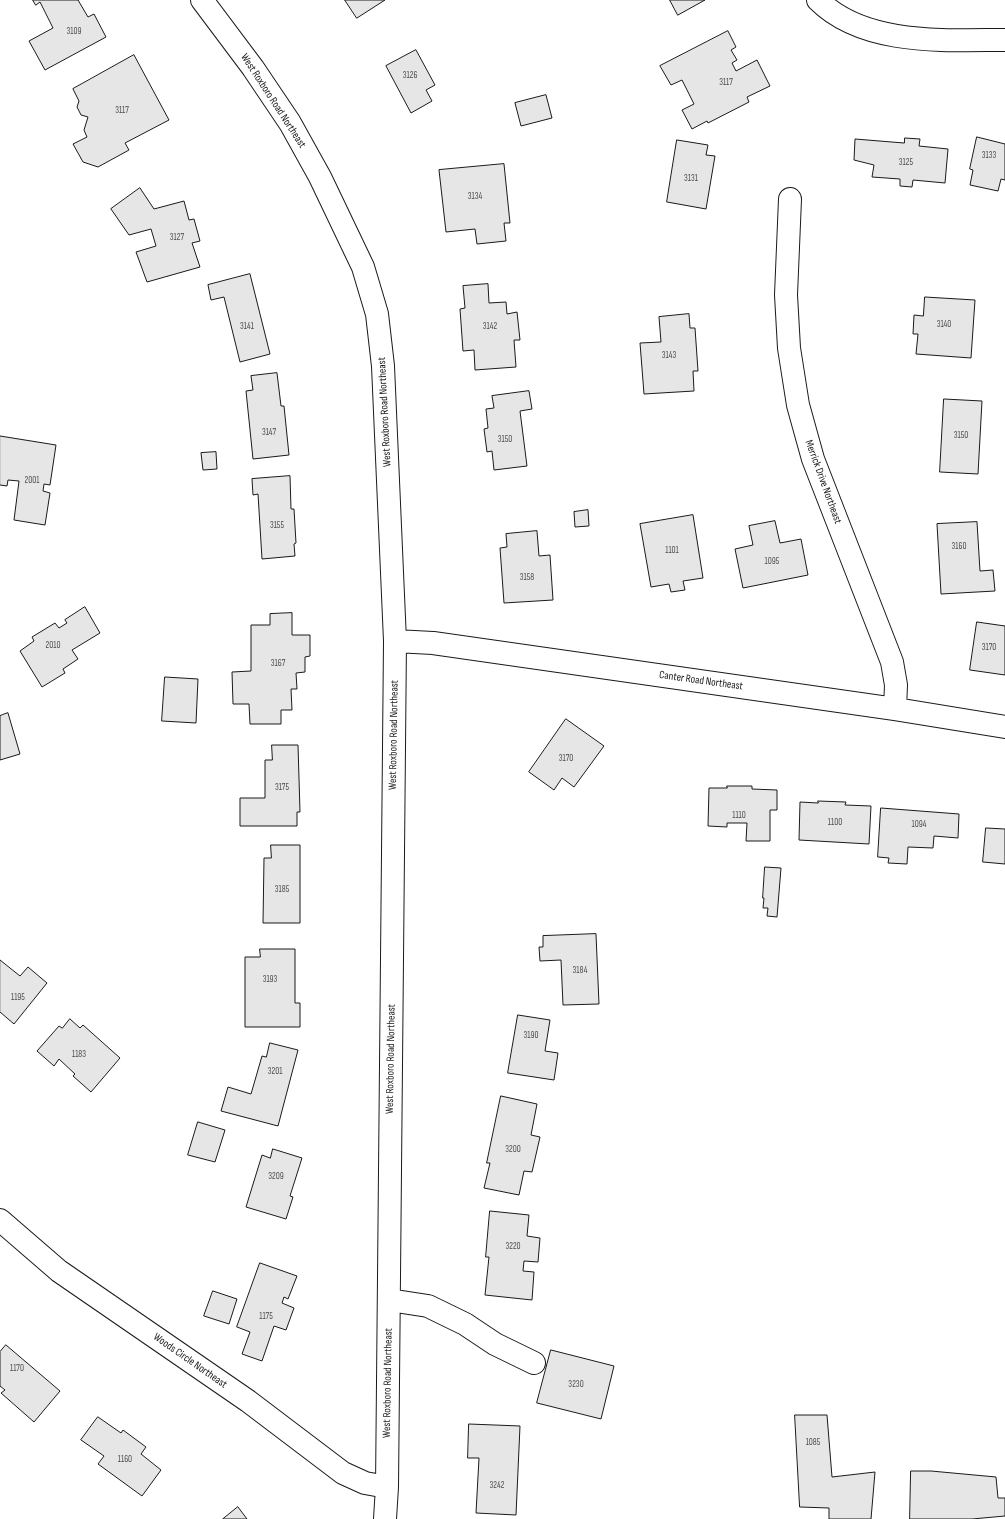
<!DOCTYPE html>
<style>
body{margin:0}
canvas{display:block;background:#fff}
</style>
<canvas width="1005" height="1519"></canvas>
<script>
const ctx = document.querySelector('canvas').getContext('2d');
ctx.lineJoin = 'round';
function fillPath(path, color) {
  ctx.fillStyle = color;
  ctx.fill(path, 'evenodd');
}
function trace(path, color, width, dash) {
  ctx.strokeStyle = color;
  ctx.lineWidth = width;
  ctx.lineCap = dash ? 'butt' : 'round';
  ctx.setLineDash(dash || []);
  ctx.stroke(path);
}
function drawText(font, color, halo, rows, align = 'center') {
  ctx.font = font + ' "Sofia Sans Condensed",sans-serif';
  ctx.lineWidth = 3;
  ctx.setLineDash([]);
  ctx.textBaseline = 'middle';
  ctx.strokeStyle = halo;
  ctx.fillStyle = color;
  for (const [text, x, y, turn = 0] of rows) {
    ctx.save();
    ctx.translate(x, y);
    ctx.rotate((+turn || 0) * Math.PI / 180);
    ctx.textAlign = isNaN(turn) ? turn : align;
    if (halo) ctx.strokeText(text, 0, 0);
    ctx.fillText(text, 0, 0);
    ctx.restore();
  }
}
const building = new Path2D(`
 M33,0H78L88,17L94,14L106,37L45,70L29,41L53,28L40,2L36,5Z
 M345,0H385L357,18Z
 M670,0H705L678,15Z
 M728,31L736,47L731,50L737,60L732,63L736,71L757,60L770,86L747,97L749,102L708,123L707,121L692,129L682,110L694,104L682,80L671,85L660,66Z
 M416,50L435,85L426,90L432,101L411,113L386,66Z
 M134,55L169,120L125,143L129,150L98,167L83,162L73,144L87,137L84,130L88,117L81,115L77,107L79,101L73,89Z
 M546,95L552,118L521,126L515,103Z
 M977,137L1005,144V180L1001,179L998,191L970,185L973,170L970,169Z
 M905,138L920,139L919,146L948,149L945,183L913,180L912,187L900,186V179L872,177L874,165L854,160L855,139L904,143Z
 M677,140L708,145L706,155L715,156L706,209L667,202Z
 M504,164L510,223H504L506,241L477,244L475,229L446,232L439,170Z
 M140,188L154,209L184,201L189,220L194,219L200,241L192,243L200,267L147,282L136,252L156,246L151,229L129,235L111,209Z
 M250,274L270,354L240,362L224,297L211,300L208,285Z
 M488,284L489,303L506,302L507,314L517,312L520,340H514L516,367L475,370L474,350L463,351L460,309L465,308L463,286Z
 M925,297L975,300L971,358L916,354L918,334H913L914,315L923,316Z
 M689,314L690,328H695L698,371H693L694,391L644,394L640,343L661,342L659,317Z
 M277,373L281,406H284L289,455L253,459L246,391L253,390L251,376Z
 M529,391L532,409L520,411L527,466L494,470L492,451L487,452L484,429L488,428L486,409L494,408L492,396Z
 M944,399L982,401L978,474L940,472Z
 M0,436L56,445L50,485L44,484L43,491L50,493L45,525L14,520L19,481L8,480L7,486L0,485Z
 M216,452L217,469L203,470L201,453Z
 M290,476L291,509H294L296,543L294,544L295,556L262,559L258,494L253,495L252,479Z
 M588,510L589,526L575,527L574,512Z
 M693,515L703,578L683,581L685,590L671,592L669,584L651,587L640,524Z
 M775,521L780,543L801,539L808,575L743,588L735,549L753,545L749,526Z
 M977,522L980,571L993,570L995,591L941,594L937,524Z
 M537,531L539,556L550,555L553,600L504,603L500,548L507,547L506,534Z
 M85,607L100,633L72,650L78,659L63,669L65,673L42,687L20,651L34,641L32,637L55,623L59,628L67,623L65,620Z
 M292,613V635H310V656L305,657V672L296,673L297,689H291L292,710H281V724H250L249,704H233L232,672L251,671V625H270V614Z
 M977,622L1005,626V675L970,670Z
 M165,677L198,679L196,723L162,721Z
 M8,713L20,754L0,760V716Z
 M566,719L604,746L574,787L562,778L554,790L529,772Z
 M272,745H298L300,812H297V826H240V798H265V760H272Z
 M727,786H752V789L777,790V810H770V841H746L747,823H727V827L708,826L709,788H727Z
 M818,801L846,802L845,805L871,806L869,844L799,840L800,802L818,803Z
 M881,808L959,814L958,838L934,836L933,848L908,847L907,864L888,863L889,858L878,857Z
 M986,828L1005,829V864L983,862Z
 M271,845H300V923H263L264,858H271Z
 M765,867L781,868L777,917L767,916L768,908H763L764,898H763Z
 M596,934L599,1004L563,1005L561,960L540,961L539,947H543V936Z
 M260,949H295V1003H300V1027H245V957H260Z
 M0,960L20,976L28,967L47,983L14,1024L0,1012Z
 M518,1015L550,1020L545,1051L558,1053L554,1080L508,1073Z
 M70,1019L80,1028L83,1025L120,1058L91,1092L73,1076L75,1074L59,1059L54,1066L37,1051L59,1026L62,1028Z
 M270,1043L298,1050L278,1126L221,1111L228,1087L251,1094L262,1056L266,1057Z
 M501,1096L537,1104L531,1135L540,1137L532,1172L524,1171L519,1195L484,1188L490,1163H487Z
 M198,1122L225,1130L215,1162L188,1155Z
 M273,1149L302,1158L290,1196L293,1197L286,1219L246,1207L262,1155L270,1158Z
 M490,1211L529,1215L527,1236L540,1238L538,1262L524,1261L523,1271L534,1272L532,1300L485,1295L489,1257H486Z
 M260,1263L297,1276L288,1299L284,1297L282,1303L294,1308L286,1330L274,1326L262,1361L242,1354L250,1332L237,1327Z
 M213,1291L237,1299L229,1324L204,1316Z
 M6,1345L60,1391L34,1422L1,1393L5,1390L0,1386V1352Z
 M551,1350L614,1366L601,1419L537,1403Z
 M795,1415H827L832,1477L875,1472L871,1519H829V1508L800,1507Z
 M98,1417L121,1433L123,1430L146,1447L141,1454L161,1470L142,1496L98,1464L104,1456L81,1440Z
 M469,1424L520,1426L516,1515L476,1513L479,1458H468Z
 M911,1471H931L996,1477L998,1498H1005V1516L972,1519H910Z
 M238,1507L247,1519H223Z`);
const minor = new Path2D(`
 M202,0L253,68L290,123L320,177L363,267L377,314L383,366L395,641L387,1487L385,1519
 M818,0C864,46 945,40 1005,40
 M790,199L786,295L789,348L798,405L813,459L892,662L896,685L895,709
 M395,641L433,643L895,709L1005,727
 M0,1220L59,1271L248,1401L343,1473L365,1483L387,1487
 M389,1300L428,1306L465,1324L495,1344L534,1363`);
const numberNames = [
 ["3109",74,32],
 ["3126",410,76],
 ["3117",726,83],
 ["3117",122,111],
 ["3133",989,156],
 ["3125",906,163],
 ["3131",691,179],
 ["3134",475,197],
 ["3127",177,238],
 ["3140",944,325],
 ["3141",247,327],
 ["3142",490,327],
 ["3143",669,356],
 ["3147",269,433],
 ["3150",961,436],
 ["3150",505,440],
 ["2001",32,481],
 ["3155",277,526],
 ["3160",959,547],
 ["1101",672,551],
 ["1095",772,562],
 ["3158",527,578],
 ["2010",53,646],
 ["3170",989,648],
 ["3167",278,664],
 ["3170",566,759],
 ["3175",282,788],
 ["1110",739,816],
 ["1100",835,823],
 ["1094",919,825],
 ["3185",282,890],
 ["3184",580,971],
 ["3193",270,980],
 ["1195",18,998],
 ["3190",531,1036],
 ["1183",79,1055],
 ["3201",275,1072],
 ["3200",513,1150],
 ["3209",276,1177],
 ["3220",513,1247],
 ["1175",266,1317],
 ["1170",17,1369],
 ["3230",576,1385],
 ["1085",813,1443],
 ["1160",125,1460],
 ["3242",497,1486]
];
const streetNames = [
 ["West Roxboro Road Northeast",273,101,57],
 ["West Roxboro Road Northeast",385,412,-93],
 ["Merrick Drive Northeast",823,482,70],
 ["Canter Road Northeast",701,681,8],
 ["West Roxboro Road Northeast",394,735,-89],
 ["West Roxboro Road Northeast",391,1059,-89],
 ["Woods Circle Northeast",190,1361,35],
 ["West Roxboro Road Northeast",388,1383,-89]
];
fillPath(building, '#e6e6e6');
trace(building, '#1a1a1a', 1);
trace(minor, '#1a1a1a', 24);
trace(minor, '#fff', 22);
drawText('9px', '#4d4d4d', null, numberNames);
drawText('11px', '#1a1a1a', '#fff', streetNames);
</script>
